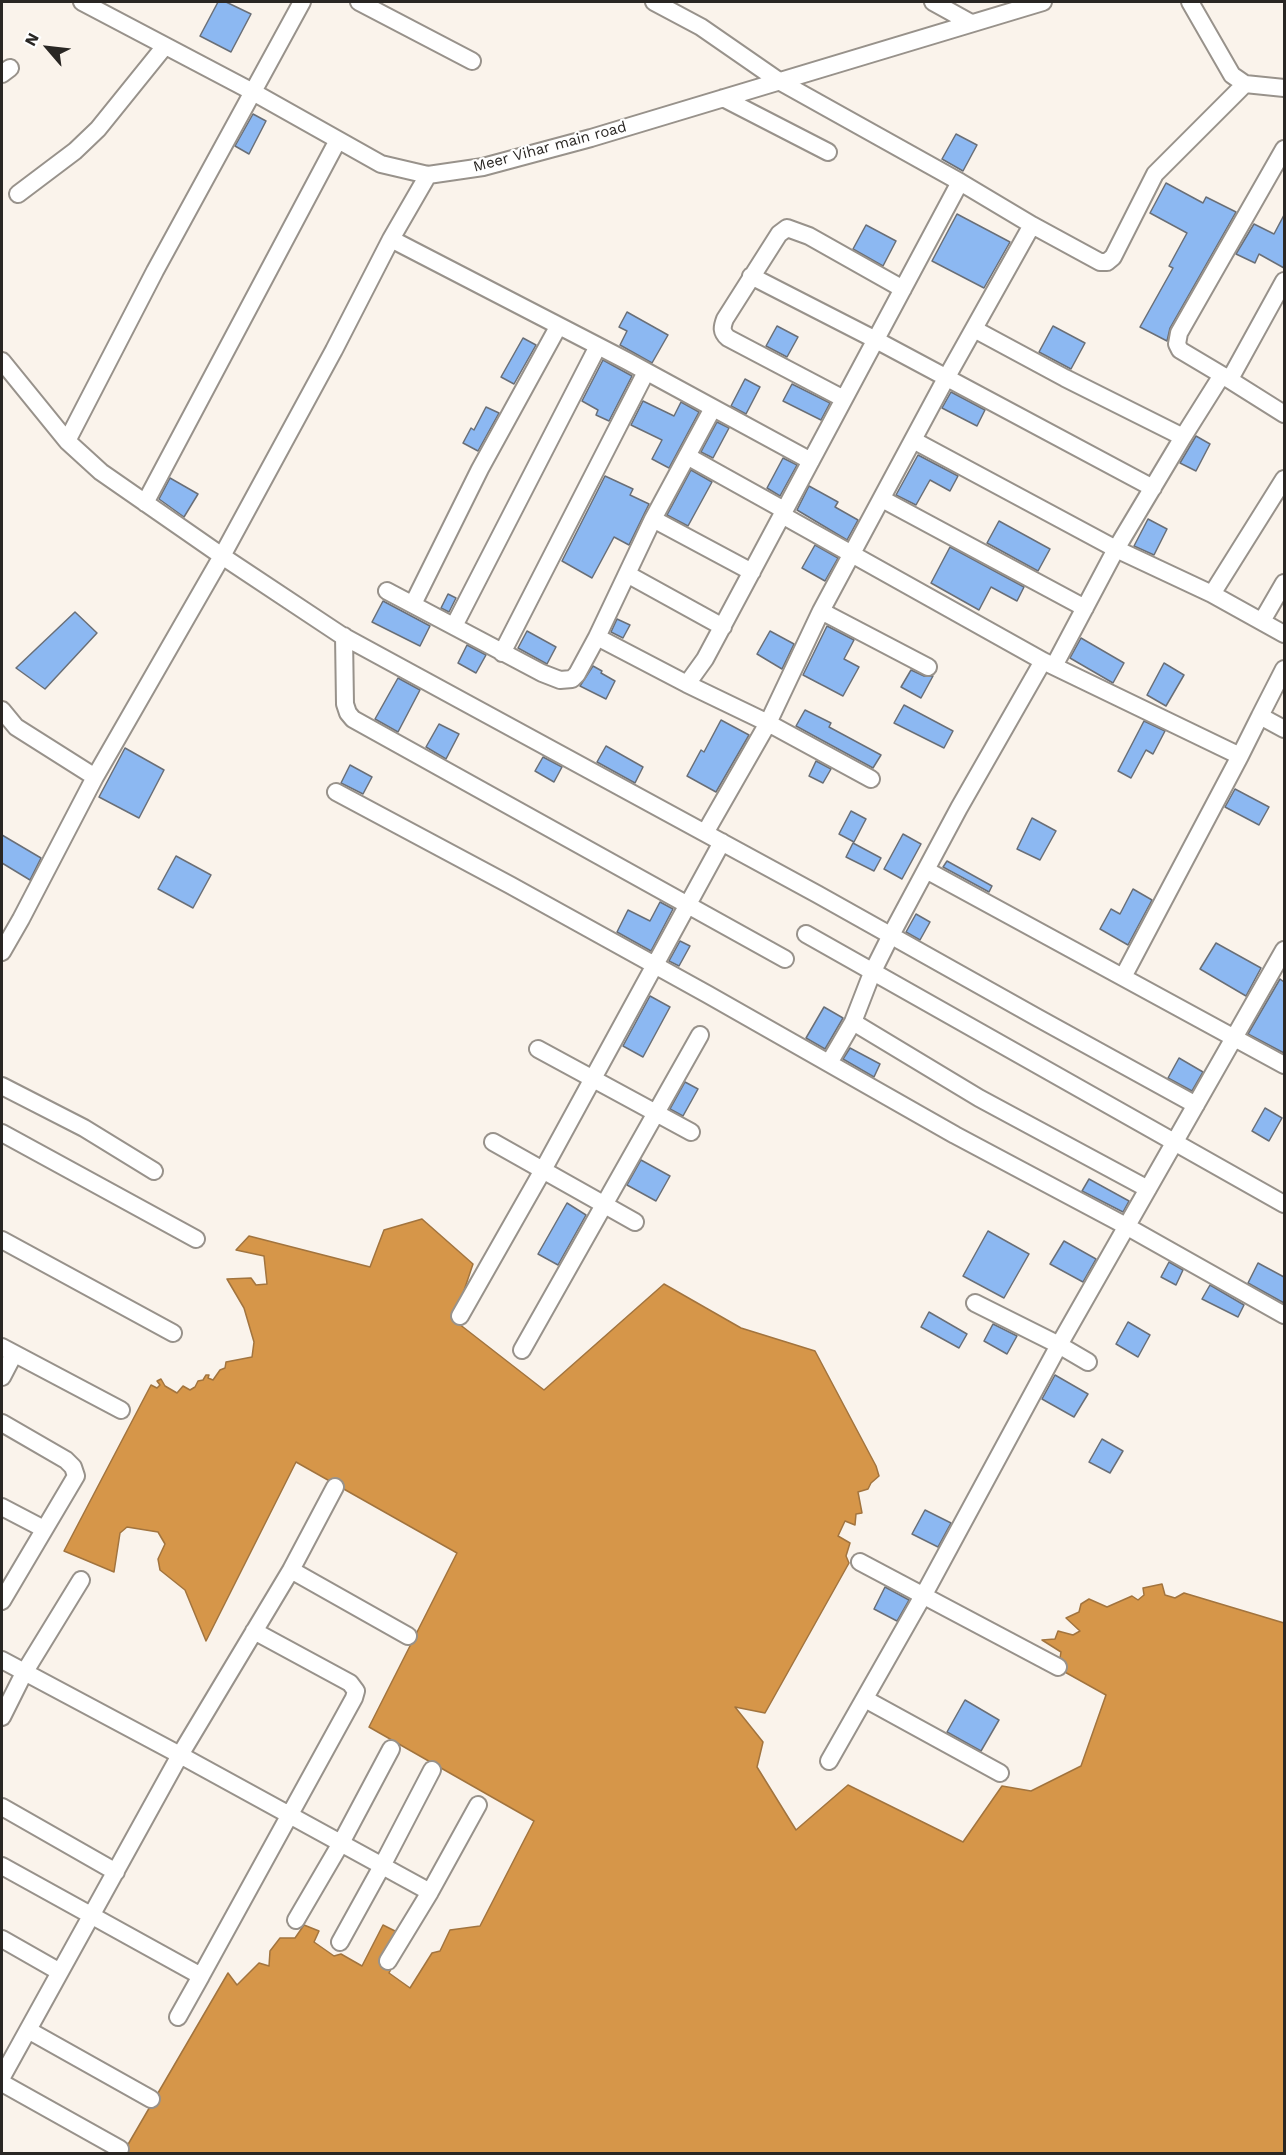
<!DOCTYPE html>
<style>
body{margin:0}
#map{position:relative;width:1286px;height:2155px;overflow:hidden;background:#faf3eb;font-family:"Work Sans",sans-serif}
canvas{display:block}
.frame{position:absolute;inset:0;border:3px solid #292623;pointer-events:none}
.north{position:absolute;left:18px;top:18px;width:60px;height:60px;-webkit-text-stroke:4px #fff;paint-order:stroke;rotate:298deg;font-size:16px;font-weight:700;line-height:24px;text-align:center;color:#292623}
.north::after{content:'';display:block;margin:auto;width:21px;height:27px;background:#292623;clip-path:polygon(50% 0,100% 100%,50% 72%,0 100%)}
</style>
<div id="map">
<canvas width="1286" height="2155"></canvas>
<div class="frame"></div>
<div class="north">N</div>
</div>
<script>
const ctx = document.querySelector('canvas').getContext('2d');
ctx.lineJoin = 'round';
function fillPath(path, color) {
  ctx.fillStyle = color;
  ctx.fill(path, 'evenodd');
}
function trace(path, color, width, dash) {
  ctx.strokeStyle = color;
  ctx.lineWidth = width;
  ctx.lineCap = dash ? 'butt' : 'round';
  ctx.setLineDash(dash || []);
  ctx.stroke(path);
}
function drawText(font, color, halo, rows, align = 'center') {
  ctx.font = font + ' "Work Sans",sans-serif';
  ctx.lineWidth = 4.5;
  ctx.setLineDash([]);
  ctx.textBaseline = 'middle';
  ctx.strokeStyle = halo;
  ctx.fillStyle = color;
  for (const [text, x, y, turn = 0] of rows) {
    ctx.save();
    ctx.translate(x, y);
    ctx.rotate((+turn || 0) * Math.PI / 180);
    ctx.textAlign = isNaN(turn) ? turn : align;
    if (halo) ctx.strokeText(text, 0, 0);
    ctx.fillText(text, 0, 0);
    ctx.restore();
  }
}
const water = new Path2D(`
 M422,1219L473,1264L454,1320L544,1390L664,1284L741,1328L815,1351L876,1466L879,1476L871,1483L868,1489L858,1492L862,1513L856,1514L855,1525L845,1521L838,1536L850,1543L846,1556L849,1563L765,1713L735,1707L763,1742L757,1767L796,1830L848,1785L963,1842L1002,1786L1031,1791L1081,1766L1106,1695L1063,1671L1059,1664L1061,1652L1042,1640L1055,1639L1058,1631L1073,1635L1080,1631L1066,1618L1079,1612L1081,1604L1089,1599L1107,1607L1132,1596L1138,1600L1144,1595L1143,1588L1162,1584L1165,1595L1175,1598L1184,1593L1284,1623V2153H123L228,1973L237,1985L259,1963L269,1966L270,1951L280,1938H295L304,1925L319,1931L314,1942L334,1956L341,1954L362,1966L383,1925L407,1937L389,1973L410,1988L432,1953L440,1951L450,1930L480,1926L534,1821L369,1727L457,1553L296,1462L206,1641L185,1590L160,1570L158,1559L165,1544L158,1532L127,1527L120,1533L114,1572L64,1551L151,1385L157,1388L160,1385L157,1381L161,1379L165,1386L177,1393L183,1386L190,1390L195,1387L198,1381L203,1380L206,1375H209L208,1378L213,1380L220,1370L225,1368L226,1362L252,1357L254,1342L244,1308L227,1279L251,1278L256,1285L267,1284L264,1256L236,1250L249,1236L370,1267L384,1230Z`);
const building = new Path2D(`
 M218,2H226L251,14L231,52L200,36Z
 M253,114L266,121L249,154L235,146Z
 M956,134L977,145L963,171L942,159Z
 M1166,183L1203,203L1206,197L1236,212L1170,328L1167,341L1140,327L1173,268L1169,266L1187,233L1150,213Z
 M957,214L1010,242L984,288L932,261Z
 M1284,215V268L1259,254L1255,263L1236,254L1254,224L1274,234Z
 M866,225L896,241L883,266L853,249Z
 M627,312L668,335L652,363L620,345L627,331L619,327Z
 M777,326L798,337L787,357L766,346Z
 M1053,326L1085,343L1071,369L1039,352Z
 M523,338L536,345L514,384L501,377Z
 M603,360L632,376L609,421L596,415L598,410L582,401Z
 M745,379L760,387L746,414L731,406Z
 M792,384L830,403L821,420L783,401Z
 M951,392L985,410L977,426L942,408Z
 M643,401L674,416L681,402L699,412L669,468L652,459L662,440L631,425Z
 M486,407L499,413L478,451L463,443L471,428L474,430Z
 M717,422L729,428L713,458L701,452Z
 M1196,436L1210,444L1196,471L1180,463Z
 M918,455L958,476L950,491L930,480L916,505L896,495Z
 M783,458L797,465L780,496L767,488Z
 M691,470L712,482L688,526L667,515Z
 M605,476L633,489L630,495L649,504L629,545L614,537L592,578L562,561Z
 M170,478L198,494L184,517L159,499Z
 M809,486L838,502L835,507L858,520L847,540L797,510Z
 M1148,519L1167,529L1154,555L1134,546Z
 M999,521L1050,549L1038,571L987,543Z
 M815,545L838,558L825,581L802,568Z
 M950,547L1024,587L1017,601L991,587L979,610L931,583Z
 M448,594L456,598L449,612L441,608Z
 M383,601L430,626L420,646L372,622Z
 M75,612L97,633L45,689L16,668Z
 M617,619L630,625L623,638L611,632Z
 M827,626L854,640L844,659L859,667L843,696L803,675Z
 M527,631L556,647L547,664L518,648Z
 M770,631L794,644L782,669L757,654Z
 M1081,638L1124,663L1113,683L1070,658Z
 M467,645L486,655L476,673L458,663Z
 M1164,663L1184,675L1166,706L1147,695Z
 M593,666L602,671L601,673L615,681L606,699L580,686Z
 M911,670L924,676H933L921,698L901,687Z
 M398,678L420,690L398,732L375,719Z
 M904,705L953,731L944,748L894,723Z
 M805,710L831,723L829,727L881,755L873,768L796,726Z
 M721,720L749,735L716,792L687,776L701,750L704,752Z
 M1144,721L1165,731L1153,754L1146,750L1131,778L1118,771Z
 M439,724L459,734L446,759L426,747Z
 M606,746L643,767L635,783L597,762Z
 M125,748L164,770L139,818L99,797Z
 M543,757L562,767L554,782L535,771Z
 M816,761L831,769L823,783L809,776Z
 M350,765L372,777L363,794L341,783Z
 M1235,789L1269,807L1259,825L1225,807Z
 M851,811L866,819L854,842L839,834Z
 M1032,818L1056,831L1040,860L1017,849Z
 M903,834L921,844L902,879L884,869Z
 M2,835L41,858L30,880L2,863Z
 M853,843L881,858L874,871L846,857Z
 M176,856L211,875L193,908L158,889Z
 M947,861L992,886L989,892L943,867Z
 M1133,889L1152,900L1128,945L1100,929L1111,909L1120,914Z
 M660,902L673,909L651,951L617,932L628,910L650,921Z
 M916,914L930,922L920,940L906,932Z
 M680,941L690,946L679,966L669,961Z
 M1216,943L1261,968L1246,996L1200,969Z
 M1280,979L1284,982V1053L1248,1034Z
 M650,996L670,1007L643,1057L623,1046Z
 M824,1007L843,1018L825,1049L806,1038Z
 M850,1048L880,1064L874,1077L843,1059Z
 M1179,1058L1203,1072L1192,1091L1168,1078Z
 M685,1082L698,1089L683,1116L670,1109Z
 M1265,1108L1282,1118L1269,1141L1252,1131Z
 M641,1160L670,1176L656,1201L627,1185Z
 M1089,1179L1129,1201L1123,1212L1082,1191Z
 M567,1203L586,1215L558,1265L538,1254Z
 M988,1231L1029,1254L1004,1298L963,1276Z
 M1064,1241L1096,1259L1083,1282L1050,1264Z
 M1169,1262L1183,1270L1176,1285L1161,1277Z
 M1258,1263L1284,1277V1303L1248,1283Z
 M1210,1285L1244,1305L1238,1317L1202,1299Z
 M929,1312L967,1334L959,1348L921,1327Z
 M1128,1322L1150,1335L1138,1357L1116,1344Z
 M993,1324L1017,1336L1007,1354L984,1341Z
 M1055,1375L1088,1394L1074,1417L1042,1399Z
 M1102,1439L1123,1451L1110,1473L1089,1462Z
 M925,1510L951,1523L938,1547L912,1534Z
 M885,1587L909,1600L897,1621L874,1609Z
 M965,1700L999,1720L981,1751L947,1732Z`);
const minor = new Path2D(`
 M82,2L253,92L381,164L428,175L483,167L591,138L1043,2
 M359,2L472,61
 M654,2L701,27L779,81L960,182L782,515L1043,661L1240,756L1260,716L1284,729
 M933,2L971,23
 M1190,2L1232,75L1245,84L1284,88
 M2,74L10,68
 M723,98L828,152
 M18,194L75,151L98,129L165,46
 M1032,225L1100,262H1107L1113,257L1155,174L1245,84
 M391,239L627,361L811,461
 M751,276L876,340L1153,488
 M974,329L1065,378L1183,437L1222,375L1284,414
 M2,361L67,441L101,472L222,556L341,635L817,894L1038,1018L1196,1105
 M1222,375L1180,350L1177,344L1179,333L1284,149
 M1230,379L1284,281
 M844,399L728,338C721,332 722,327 725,319L779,234L787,228L809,236L903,289
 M913,440L1116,549L1212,594L1284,634
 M67,441L155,271L302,2
 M687,456L784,510
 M882,499L1085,608
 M145,503L338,140
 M653,519L752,572
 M627,574L723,627
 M387,591L542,673L560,680L572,679L577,674L597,637L687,684L705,659L782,515
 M1212,594L1284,479
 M413,604L480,469L558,327
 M821,611L928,667
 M1262,621L1284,583
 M454,626L598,346
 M344,636L345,704L348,713L353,719L785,959
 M597,637L653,519L713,408
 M502,653L646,372
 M1054,666L1116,549L1183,437
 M687,684L768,723L871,779
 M2,710L16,727L95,777
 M1260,716L1284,669
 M336,792L510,885L707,994L955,1135L1126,1226L1284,1315
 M705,833L768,723L821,611L944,382L1032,225L960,182
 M926,870L1284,1065
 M806,934L1284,1204
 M2,952L21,919L95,777L222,556L334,350L391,239L428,175
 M1123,977L1240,756
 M853,1022L979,1098L1148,1189
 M538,1049L691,1132
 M829,1063L853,1022L872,973L891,935L959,808L1043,661
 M2,1086L84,1128L154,1171
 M2,1133L196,1239
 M493,1142L635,1222
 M2,1240L173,1333
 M975,1303L1059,1345L1088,1362
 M460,1316L543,1170L722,842
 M2,1347L121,1410
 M522,1350L700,1035
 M2,1377L14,1354
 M2,1423L66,1460L73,1467L76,1476L2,1601
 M2,1507L44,1529
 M860,1562L1058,1667
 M291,1570L408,1636
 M2,1660L180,1755L430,1892
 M865,1699L1000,1773
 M2,1717L24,1673L81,1580
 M829,1761L928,1587L1059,1345L1284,950
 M2,1807L116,1872
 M2,1866L201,1976L354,1698L356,1691L350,1683L254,1631
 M296,1920L341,1843L391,1749
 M2,1939L60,1972
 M340,1942L382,1866L432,1770
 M388,1961L430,1892L478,1805
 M178,2017L201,1976
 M28,2030L151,2099
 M2,2077L180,1755L291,1570L335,1487
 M2,2083L120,2149`);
const streetNames = [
 ["Meer Vihar main road",550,147,-15]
];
fillPath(water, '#d69649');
trace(water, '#a2743e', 1.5);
fillPath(building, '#8cb8f2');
trace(building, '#6a6f77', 1.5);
trace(minor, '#98928b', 20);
trace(minor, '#fff', 16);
drawText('15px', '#292623', '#fff', streetNames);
</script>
